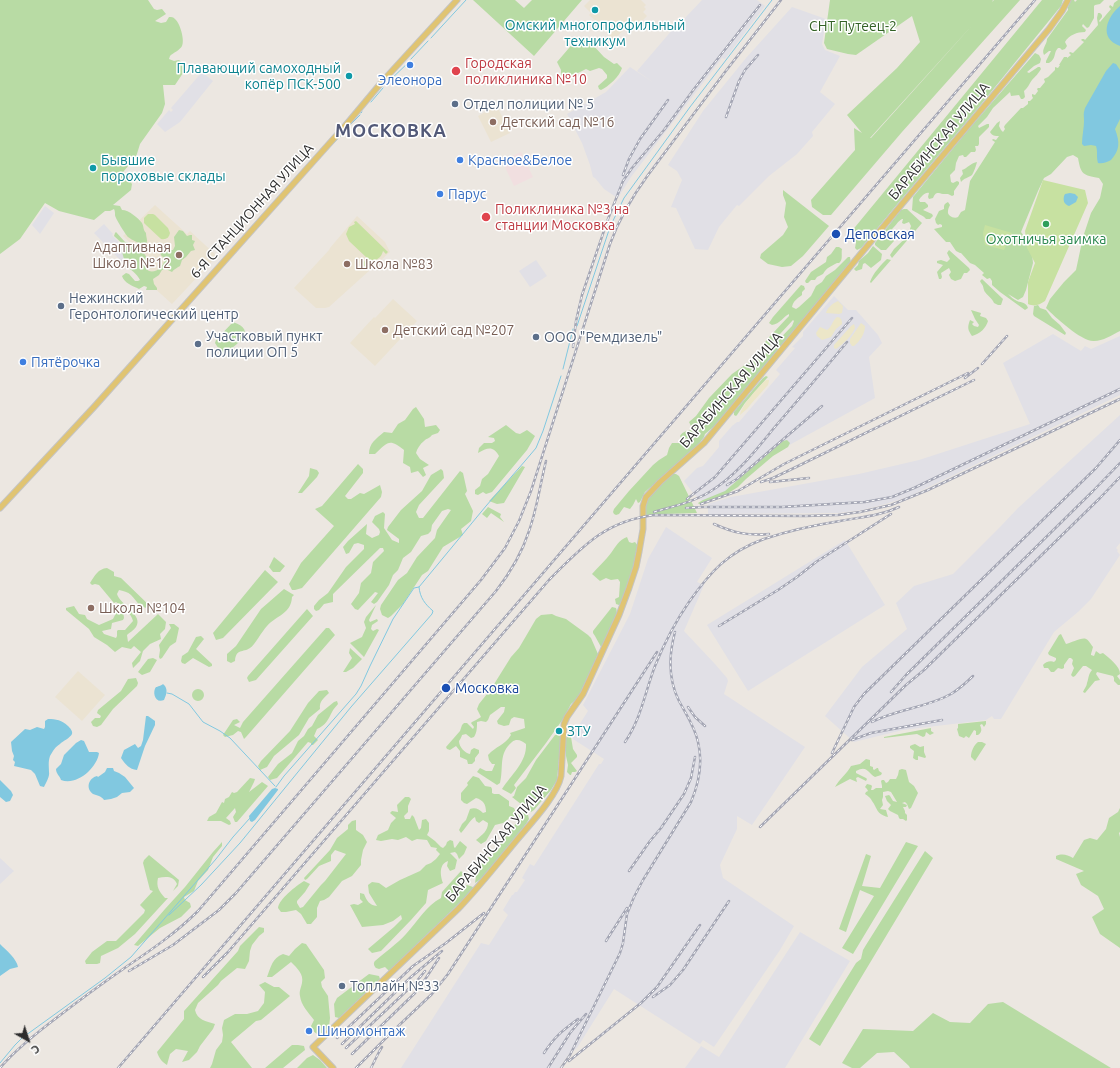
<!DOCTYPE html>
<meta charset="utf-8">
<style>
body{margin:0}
#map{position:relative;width:1120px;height:1068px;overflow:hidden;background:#ece7e1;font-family:Ubuntu,sans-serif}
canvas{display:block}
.north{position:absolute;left:8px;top:1020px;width:40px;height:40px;-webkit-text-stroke:3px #fff;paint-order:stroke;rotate:141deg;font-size:11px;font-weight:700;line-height:16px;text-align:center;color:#2c2c2c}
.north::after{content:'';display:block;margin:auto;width:14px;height:18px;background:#2c2c2c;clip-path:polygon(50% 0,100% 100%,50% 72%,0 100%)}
</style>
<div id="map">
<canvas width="1120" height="1068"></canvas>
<div class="north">С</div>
</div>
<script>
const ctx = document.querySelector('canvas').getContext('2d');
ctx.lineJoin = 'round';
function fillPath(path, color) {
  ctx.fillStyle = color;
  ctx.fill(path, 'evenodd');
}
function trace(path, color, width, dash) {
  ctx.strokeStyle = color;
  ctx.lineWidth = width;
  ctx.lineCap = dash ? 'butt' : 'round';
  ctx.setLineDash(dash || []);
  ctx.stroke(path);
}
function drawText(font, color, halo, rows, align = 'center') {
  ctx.font = font + ' Ubuntu,sans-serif';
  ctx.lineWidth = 3;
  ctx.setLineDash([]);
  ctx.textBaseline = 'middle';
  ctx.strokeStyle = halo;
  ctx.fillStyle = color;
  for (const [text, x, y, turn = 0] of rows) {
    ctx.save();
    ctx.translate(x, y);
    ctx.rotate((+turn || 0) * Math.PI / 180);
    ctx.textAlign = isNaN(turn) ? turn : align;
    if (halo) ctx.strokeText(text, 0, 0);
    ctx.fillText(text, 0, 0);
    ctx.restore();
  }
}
const industrial = new Path2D(`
 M702,0H757L765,6L725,59L722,58L631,177L618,198L616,197L604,189L595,178L593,177L590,165L582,143L567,114L606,92L630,67L654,83L637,71L679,22L685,19V18Z
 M792,7L826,19L822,44L825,50L840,56L820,92L835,104L812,132L813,136L797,154L769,176L739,206L737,205L719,227L708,250L695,249L676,208L671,207L682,180L677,171L668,165L703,111L746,58Z
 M202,72L213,81L180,122L165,132L157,124L169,110L171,112L173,110L171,108Z
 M45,206L54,213L40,234L32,225Z
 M104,224L113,234L112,235L126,250L123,263L94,233Z
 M536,260L547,276L530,287L519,271Z
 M834,296L848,310H856L878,335L882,343L869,357L875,398L773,454L728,492L702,501L693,493L684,481L697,468L703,466L719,447V441L732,426L737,422H739L780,374L776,370L795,348L792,347L803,336V332Z
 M1053,334L1081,351L1085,346L1091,349L1120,336V395L910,496L889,503L862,510L838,513L708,514V504L731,497L859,474L919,460L1030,424L1003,363Z
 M1120,415V543L1116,548L1118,550L1117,551L1120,555L1091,599L1078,612L1054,632L1001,719H994L992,716L986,720L903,730L854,742L825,716L862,667L907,629L896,603L914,586L953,574L1000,527L1018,508Z
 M666,527L712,558L697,582L704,585L684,631L715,664L727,678L728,681L724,694L805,747L752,825L737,816V829L720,865L723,878L794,926L780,950L714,1047L703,1040L700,1044L614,989L577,1048L568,1055L559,1068H401L481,943L489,945L508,915L503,910L512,895H513L515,892H517L525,880L522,878L530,864L534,866L599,764H601L604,759L573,739L574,733L588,711L583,705L630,614L648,559Z
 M845,540L885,605L748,691L707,625Z
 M0,858L14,871L0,884Z
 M800,932L850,961L785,1068H685L701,1046L719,1057Z`);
const education = new Path2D(`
 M590,0H641L646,5L644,7L646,9L643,12L647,16L636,27L630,23L614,40L596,21L589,15L591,13L584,6Z
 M497,106L510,133L491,142L478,116Z
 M155,205L187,234L190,231L217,256L172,304L131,267L142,254L123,236Z
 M357,216L385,242L390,252L329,307L325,308H316L294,288L329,250L330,248Z
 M393,299L417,321L375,366L350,343L374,317L375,318Z
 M78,671L105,695L82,721L55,697Z`);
const medical = new Path2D(`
 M521,152L533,177L514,186L502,161Z`);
const green = new Path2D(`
 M0,0H148L154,9L157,10L162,9L166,14L155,21L161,23L166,22L169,17C172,17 173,17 175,19C180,23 185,40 182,46C180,50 173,53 170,56L169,59L174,61L179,60L183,63V73L175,85H163L165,104L162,113L140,144L136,157L123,172L132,184L131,190L113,205L120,206L122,210C129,210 138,218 142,223C144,227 143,230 146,233C146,239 150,243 142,246C137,241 133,241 128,237C126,235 115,218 115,215C115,213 115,211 114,209L110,211H105L94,220L59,211L45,203L20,239L0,254Z
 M473,0H515L524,8L532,0H582L534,56Z
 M830,0H993L992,2L994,0H1020L902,132L831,215H823L812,207L811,200L855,150L854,128L862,133L847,115L897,68L920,42L912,16L856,55L848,54L827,49L824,43ZM976,21L871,138H870Z
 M1042,0H1063L1061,6L978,108L899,202L861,248L857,250L855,248L856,242L854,238V235L851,232Z
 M1071,0H1074L1075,2L1077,0H1104L1100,4L1095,5L1094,6V18L1089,27L1087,28L1083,24L1082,26L1086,30L1085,32C1077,32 1069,35 1065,42L1067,46L1065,49L1062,50L1060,48H1058C1053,53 1057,58 1049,63H1046V61L1051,51H1049L1044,55C1041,49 1047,45 1047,39L1068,10V7Z
 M1118,0H1120V331C1112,335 1103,341 1094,341C1082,342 1055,317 1046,308L1050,299L1064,282L1076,270L1083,237L1091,213L1100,198L1103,184L1099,178C1083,175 1081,175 1078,158L1073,155L1067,157L1051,174L1044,178L1038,191L1021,232L1029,243L1032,254L1033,263L1026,290L1023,297L1018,300L1008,294C1011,297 1013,299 1017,301C1022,303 1026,302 1028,308L1025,310L1000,292L992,285V281L990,278L987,279L982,275L984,273L975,265L970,263L961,253H960L956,251L950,242H946L934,229L942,227V225L940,224L938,225L936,223L935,219L939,211L944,209C944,205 944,204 948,202L950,205C949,207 948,209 948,211C947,216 954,219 958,217L961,212L965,210L970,181L995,142L992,140L993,139L996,140L999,136C995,136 992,136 990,132L997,123L1000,121L999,126L1001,130L1003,132L1005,129L1004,127L1005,125L1021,108H1023L1028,104V101H1030L1033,98L1032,96V94L1035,95L1038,91L1037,89L1038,88H1040L1045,82L1044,79L1048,77L1055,70V67L1058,68L1060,65H1059L1064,57H1067V58L1071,55L1069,53L1070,52L1073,53L1084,42L1081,40L1082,39H1084L1085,40L1098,25L1097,18L1098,13H1100L1102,15V17L1099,21L1100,22L1111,9L1109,7L1110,5L1113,7L1114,3Z
 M583,38L592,44L604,57L614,64L617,63L622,68C620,76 608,87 601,90L599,89L598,86L607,78V75L602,69L599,68L590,71L586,69L570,77H569L567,75L563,76L561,75V70L557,62L575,41L578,43L580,39Z
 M1035,53L1039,55L1041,59L1040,63L1034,66L1027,72L1029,73L1038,67H1040L1041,69C1038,74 1036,76 1032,80C1029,84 1028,88 1024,91L1025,97L1023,99H1021L1019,95L1011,96L1010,92L993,108L987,117L978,126L979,128L987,124H989V127L979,137V144L978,146H975L976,150L975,152H971L966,157H964L963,155L959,156L956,163L955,170L950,175L951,182L953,183L957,181L959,182V184L954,191V195L952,196L948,194C947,194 945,194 943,194C938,193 936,191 933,198L929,199L928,197L929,193C925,192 921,197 919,200L920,202H925L928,205V207L923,210L932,214L933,216L930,219H926C923,215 916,213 912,210L913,197L969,129Z
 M977,162C976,166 974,172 972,175C968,178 964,178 961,182L960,178L963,174L962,170C968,168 969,164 977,162Z
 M783,190L829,226L803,256L791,266L782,267L768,264L760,258L761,254L783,235L788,227L784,217L786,203L783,195Z
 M904,209H907L922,223L892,258L890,255L894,249L911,233L910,229L911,226L909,222L904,224L902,223L903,219H902C897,222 895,227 890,231V234L889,237L894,239V241L886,250H881L875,245V243L901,210Z
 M179,230L183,231L187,236L190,235H192V240L195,241L193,245L195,250L191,251L186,257L182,260L180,266C177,268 174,269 172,272L166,269L162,270L159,275L153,279L154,284L157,288V290H146L147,287L144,286L139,289C133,286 124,283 122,276L126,273L129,274L135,281H138L140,280C137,274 130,268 124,266L125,262L124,259L122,252L125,248V246L114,236L115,233L116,232L125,242L133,244L136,250H140C148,257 148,258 146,268C151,277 165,267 164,260C164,256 163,258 161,255C160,253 160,248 159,245H164L170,250H173L175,246L174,237Z
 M873,246L882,254L881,260L871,268L865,263L863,264L862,269L856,271L854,269L858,265L859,261L868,253Z
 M836,247H839L842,249C841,253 843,259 840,262C840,263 838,263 837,263C830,267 827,267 823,274L817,277L815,280H811L808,283H806L805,281L811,272L826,262L827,257L831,254Z
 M949,250L969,268L970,270L967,273H964L961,279L955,281L951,279L949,275L951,272L949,268L941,273L942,277L941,279H939L937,272L943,265L937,263V261L941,260L947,262L950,259L947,253Z
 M848,257H850L851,263L717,424L705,434L704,437L698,445L645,492L640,502L638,503L636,499L633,505L630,509L624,507L619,514L616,515L614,514L613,512L614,509L629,491L653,465L659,460L667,455L669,448L672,443H680L682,440L680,436C683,431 687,431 692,430V428L689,422L696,416L709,398L732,374L745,365L764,355L792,326L794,321L793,320L768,347L764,348L762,346C770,335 780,326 789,316V314C783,317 780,324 772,325L769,323L773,317L801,285L804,286L805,289L802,292V295C798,298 793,301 792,307L796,309L799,307L811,296L816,286L822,282L826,276L835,270Z
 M887,259L891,260L871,283L870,282C873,273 881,265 887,259Z
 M982,279L1003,299L1001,305H998L994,303C992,298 988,296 985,292C983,289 984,286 981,283L980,281Z
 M1038,305L1040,308L1046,310L1052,318L1060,325L1066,333L1065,335L1034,316L1033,314L1034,306Z
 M971,310L981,313L980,316L986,318L988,321C986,328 980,334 972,336C968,330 967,328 970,320L974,322L972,324L974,326L978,327L979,325L975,319Z
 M233,322C259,331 236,344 225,354H222L215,343L216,340Z
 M766,376L768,377L767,378L745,403L737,415L736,416L734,415V412L763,378Z
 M416,407L424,419L425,427L436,425L440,430L438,433L432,435C429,439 427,438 424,441C420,444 417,449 416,453L420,459L429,465L423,468L426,475L423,477L418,471L411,473L410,467L403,463L404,450C389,438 388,442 375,454H369C369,443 376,439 384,432L392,433L398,424L405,420L413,409Z
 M506,425L516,433L520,434L527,430L535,436L527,450L492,492L486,494L483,492L478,495L475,494V490L480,486L482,479L488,474L499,456C493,445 487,448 478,453L479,448L484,443H492L495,441L494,438L488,437Z
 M787,440L790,443L788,447L773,456L746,479L738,487L730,492L728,494L699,504L698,503L703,500L725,491L783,441Z
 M358,464L363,469V473L345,496L348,499H351L360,493L364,494L380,485L382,492L381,497L302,588L295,590H292L289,584L301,563L334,526L315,509L322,506Z
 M522,466L525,467L504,503L497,504L489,501Z
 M310,468L317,470L319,473L317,477L302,493H298L309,476Z
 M441,469L443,471L444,478L419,505L416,512L419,518H423L460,471L463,473L467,491L465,494L473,511L471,521L461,529L463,535L443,547L428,571L422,575L403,604L391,616L388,618L382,615L380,609L381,605L398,580L407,573L417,557L435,538L437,530L451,510L448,509L442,511L432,525L431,531L428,534L421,536L411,552L403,558L398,570L393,575L389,585L377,602L374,604L371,602L378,593L375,592L358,610L355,609L351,604L359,593L361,583L371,573L373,562L384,551L383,548H380L333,594V602L324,604L319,610L316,611L314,609V606L319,600L328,593L346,567L364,549V545L358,543L354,544L349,553L346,554L343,547L348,541L367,524L366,534L372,538L379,535L380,532L379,529L372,522L375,516L383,512L385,514L384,528L392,540L399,543V539L387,530L388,527L401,510L422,491L431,475Z
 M672,474H676L679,476L697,513L662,514L645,515V505L650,493Z
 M488,507L501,514L500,517L504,522L491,513L487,518L482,514Z
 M627,537L629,542L632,543L635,542L638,546C635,559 629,598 619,605L616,604L615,599L619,597L620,582L618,579L611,580L606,578L600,581L592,574C598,567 606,560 611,553C616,546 619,540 627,537Z
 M274,557L285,566L280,572H273L269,567Z
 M107,568L114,572V576L121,578L152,608C139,609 139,603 131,595C128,592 123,591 119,590L117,594C120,605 144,615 136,627C134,630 129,633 127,635L128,642L158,614L166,622L165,629L160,634L161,639L150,644L143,651L140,661L133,668L132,663L141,652L134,646L131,649L122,647L115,652L107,645L94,637L89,629L66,610V608L74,606L79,614L85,615L87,619L99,625L113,619L116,613L120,610H123L124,618L123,620L112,623L111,629L102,631L104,634L116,638L117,636V631L118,630H125L133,621C131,613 123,607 116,602L114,603L99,585L95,584L92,585L90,583C95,575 98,569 107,568Z
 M265,570L278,582L223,638L216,640L213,633Z
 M284,589L294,595L292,597C291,614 277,615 267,626C262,631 255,645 250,648C243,653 236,648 235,661L231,663L227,661V654L236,646L261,609Z
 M376,605L369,620L370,622L377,619L378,621L372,625L371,629L373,631L377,629L379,630L364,657L350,643L362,637L366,628L364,622L366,617Z
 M612,607L616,608C620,617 606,638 602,647H601L595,636L593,633V631Z
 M307,609L313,616L256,680L249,682L247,678L248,676Z
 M552,614L556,616L566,619L588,635L591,638L598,654L578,698L571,704L563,719L546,743L514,785L516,788L513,792L511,794L502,789C511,775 527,762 526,744C522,741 517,738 512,742C498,754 504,767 500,783L497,785L477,772L480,768L486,771H492L495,764H492L489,760L488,755C496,746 504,746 511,735L510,733L525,728L524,719L514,717L511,719L509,725L504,726L498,724L497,721L504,712L505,707H501L490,715L488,720L486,722L481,721L477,722C477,728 477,732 474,737L471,738L466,734L462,735C462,736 460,740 459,741C459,747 465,753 470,754L471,750L474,748L479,750V753L475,758V761L472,764H468L467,760L460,757V751L456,746L450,750L447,749L446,747L460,731L462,725L464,723H467L473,729L474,727L471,723L472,722L476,720L481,717L477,709L479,704L491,689L511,657L519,648L536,619L541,615Z
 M169,624H174L179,628L176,642L170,646L162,658L160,659L159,657L160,650L159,645L171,628Z
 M326,628H329L335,635L246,737L244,739L241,732L238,731L233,735L225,737L223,735L233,720L237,719L240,722L234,725L240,728L243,722Z
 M1061,634L1066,644C1071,643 1082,637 1086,639C1089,640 1091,645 1093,647L1091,654V655L1094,656L1096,651L1100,654L1103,653C1109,658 1120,666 1120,674L1117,676L1120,680V685H1118L1114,681V678L1113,676L1097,672L1096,674L1100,680L1095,681L1085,693L1083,692C1084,689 1087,686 1087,683C1089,677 1088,675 1092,670L1086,666H1083L1075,676L1073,677L1071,675L1074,668L1072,664L1073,660L1071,658H1069L1064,665V668L1062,669L1058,668L1054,672H1051L1048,668H1044L1043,665C1045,662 1051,660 1054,662L1056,660V658L1049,655L1048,653L1059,635Z
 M201,636L204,639L196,649L212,664V666L209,667L193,658L185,664L182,663L181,661L182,656L188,652L196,637Z
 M350,648L362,659L353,668L346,672H343L352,658L349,653Z
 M153,658L157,660L150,672L142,675L138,672L148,659Z
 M136,678L138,683L137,686L113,709L101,725L97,727L93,726L91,722L95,718H100L101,716L97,713L98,710L121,691L128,679Z
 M192 695a6 6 0 1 1 12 0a6 6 0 1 1-12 0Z
 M327,690L329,693C324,698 319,701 320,709L309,718L299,735L274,756L267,767L260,770L258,766L261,761L290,731L308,703L319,691Z
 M337,701L338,704C336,707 333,709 332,712C328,720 326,725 317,729L314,736L318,740L313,745H311V743L308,742L277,778L270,780L268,777L278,764L292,753L298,741L304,736L308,729L312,726L318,715L334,702Z
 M986,721V724L984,727L982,724L980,725C982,730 982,732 978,735H976V731L974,730L969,738L966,736L964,738L959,736L957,729L958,728V724Z
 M931,728V731L934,733L930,735L926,732L925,736L923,737L917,734L884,738V737Z
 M558,734L561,737L557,780L551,790L534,810L531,812L512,797L514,796L517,787L526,778L536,760L555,735Z
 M568,736H571V737L573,749L577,755V757L571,763L577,771L575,772H572L571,775H570L567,772L568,765L566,756V738Z
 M978,742H982L986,744L975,761L971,757C971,751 974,745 978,742Z
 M915,744L920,747L924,746V752L926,757L925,758L918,756V760H916L913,758L914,751L910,748V746L912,745Z
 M866,759L870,760V766L873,767V769L874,770L877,768H878L879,771L882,773L881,775L875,777C867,772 867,765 856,771V773L866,778L867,779L866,781L858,777L856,778L857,782L850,779L835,787C839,779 847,774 851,766L860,764Z
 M902,769L906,770L909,782L914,786L918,793L911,808L909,809L907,804L905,802L902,803L907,805L906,807H903L905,811V813L907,815V820L906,821L903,819H900L899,818L898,815L890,811L888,809L891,805L887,801L885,796L889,795L890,796L893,801L897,802L891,792L888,791L883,792V797L882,800L883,805L880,809L886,810L888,817C876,814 878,809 872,801C871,798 868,796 865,794L866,792L868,791L867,789L865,787L867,784L871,785L872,786L871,790H873L876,788H882V786L881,781L882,780H884L886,783L888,782L890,779H896L898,775L899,770Z
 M473,776L479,778L485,786L491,787L492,789V793L494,794H499L509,801V806L514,808L517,815L523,811L528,815L529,819L526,824L481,879L475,883L476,876L479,872L480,868L483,860L491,856L496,850L518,821L511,817L503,823L495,825L486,841L481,844L476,840C482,835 488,831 488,823L483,820L479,823L476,821L475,817C470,820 466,828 461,833L459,830L462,824L466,820L470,809C475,807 479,809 483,813L486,812C486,804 483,800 476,798L467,804L464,803L461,800V793L468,785L467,783Z
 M250,778L255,779L254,782L249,792L262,782L268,786L237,822H235L233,817L236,812L235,808L226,818L230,821L231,824L229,825L221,821H207L209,817L216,813L222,802L224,803L225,799L229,797L232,792L234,793L237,792Z
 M405,797H409L411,799L408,806V812L404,816L405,819H410L412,815L414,817L419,830L421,828L422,820L426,819L429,823V831L427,835L435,841L441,847L443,848L446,845L447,842L450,840L453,841L454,847L455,848L460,841L467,847L464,854L459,859L457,854L455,852L450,853L457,860L455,869L450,871L447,866L448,861C439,864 440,875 443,883L428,890L426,903L411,920L381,951L372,953L368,949L394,927L402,919L401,915L393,921L383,925L362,927L350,905L354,904L358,905L363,902L360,899V893L364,894C367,901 369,905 377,906L369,893L368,885L372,882L379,883L386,888L400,880L420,871L426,865L431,863L436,859L440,854L436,850L437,848L431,847L427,840L417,839L412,841L406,837L398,840L392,839L381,841L376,840L378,835L388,830L391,823L396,818L390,813L392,811L398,812L397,805Z
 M1120,808V832L1119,833L1120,837V948L1100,934L1092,917L1104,909L1098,896L1081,885L1076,874L1084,871L1056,859V856C1063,853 1067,855 1073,858L1084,840L1090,838L1097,840L1106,829L1109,818L1118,812Z
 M356,820V830L363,835L367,842L363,850L361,860V865L352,876L342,881L329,897L324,900L320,901L317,908V917L311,924H307L301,914L296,910L286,912H281L278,908C279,899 296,886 304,881L310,884L305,892L297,901V903L300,908L303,907L321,885L325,881L346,854L335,850L331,855V861L319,866L307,879L305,880L304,878L330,850L337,838L348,829V825L352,821Z
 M222,842V846L213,857L208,870L198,881L194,891L184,897L185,900L190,903L191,907L181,917L160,928L138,946L134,945L165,909L185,887L213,852Z
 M906,842L918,846L853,954L842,948L874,896L860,890L846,932L839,929L866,854L871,856L862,886L880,888Z
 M925,851L933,858L820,1046L809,1039L856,963L861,959L863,950L866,945Z
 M149,855L179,880L178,886L173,891L177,884C174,876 166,876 158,878C156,887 159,891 165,898H168L135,934L118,948L101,956L100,963L97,964H86L85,961L92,952L107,941H116L144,913L145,910L140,905L153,891L150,890L143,863L144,860Z
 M461,871L463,873L462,876L460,878C462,886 454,891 450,898H453L458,889L462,886L464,887L467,885L473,887L472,891L389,971L385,967L379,969L376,968C374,966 373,963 375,961C385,952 397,944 406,934C417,922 426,906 441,898L442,892Z
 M259,927L264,928V932L259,936L252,945L250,951L249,961L245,969L237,968L221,981L218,985L198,1003L195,1010C197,1020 206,1021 215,1024L213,1029L200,1046L197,1052L189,1060L182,1062L188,1051L176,1049L170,1054L167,1065C162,1062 159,1058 157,1052L184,1019V1011L238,951L240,946Z
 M302,943L306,944L324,970L325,978L321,982L322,987L328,996L330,1018L329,1027L322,1033L317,1034L313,1031L311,1026L314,1020C308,1012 301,1005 300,996C299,991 301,988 302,983C304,974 297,968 291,962L272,977H267C271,967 272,958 283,954L289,956L295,949Z
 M369,974L379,976L380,979L379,980L339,1018L335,1017L334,1004L337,998Z
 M265,982L274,987H279L290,996L261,1020L256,1021L231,1042L252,1068H210L212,1064L216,1050L222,1042L223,1035L222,1028L224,1020L235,1014H247L258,1011L264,1003L265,992L259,985Z
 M1003,1002L1111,1068H910L909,1066L894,1052L877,1053L860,1068H852L842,1063L863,1029L913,1031L933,1013L950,1022L970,1023L988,1004Z
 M292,1045H298L304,1046L305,1050L283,1068H265Z
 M313,1055L320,1060L327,1068H297L307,1058Z`);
const sand = new Path2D(`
 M838,301L843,306L842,313L839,314L826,313C827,308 833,303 838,301Z
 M837,317C841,317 842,320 842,324L836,329L831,337L822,340L817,336L816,333L820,327L827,330C832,327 832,321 837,317Z
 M861,323L865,326C865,334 860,341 854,346H852L850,343V339Z
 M854,324L855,328C851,337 844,343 836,349L834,348V345L851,326Z
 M766,380H769V381L768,385L751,404L747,409L740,415C741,406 759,386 766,380Z`);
const pitch = new Path2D(`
 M1043,180L1085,190L1088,203L1045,301C1039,305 1035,307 1028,304V282L1035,263L1027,248L1025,231Z
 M148,214H153L155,215L168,228L170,233C169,238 166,240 161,239L146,225L144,223V218Z
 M356,221L388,252L386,254L383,251C381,259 375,262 367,259L371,262L366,268L362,264L367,258L349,241L346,234L349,227L355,224L354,222Z
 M985,225L1012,233L1004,250L985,245L983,233Z`);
const water = new Path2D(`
 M1120,6V46C1098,38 1107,17 1120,6Z
 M1113,63L1116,64L1120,70V119L1115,129C1120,142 1120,150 1111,160C1107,162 1103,164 1098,163C1096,157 1098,152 1096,146L1091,145L1084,146L1082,144C1082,136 1084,128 1084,121C1084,114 1083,115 1085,108L1106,71Z
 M1070,193L1075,194L1078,197L1076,202L1069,206C1064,204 1063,201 1064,196L1065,194Z
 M163,684L165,686C168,691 166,695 164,700C155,704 152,692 156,687C157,687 162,685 163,684Z
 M146,716H148L155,721V725L145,746L137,770C129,769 126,765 121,758L124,750L135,744L138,748L141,746L143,740Z
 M48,719C56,719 62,720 68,726C70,728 73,731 72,734C70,738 63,741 60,744C55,747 53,751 50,756C48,762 49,766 49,772C50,776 46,783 44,787L40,786L35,774L31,770L14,766L15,762L13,760L14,756L12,751L11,742L25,729L30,730L37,727L44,729L45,727V721Z
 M81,740L84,741L89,752H97L99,753C97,768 77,786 61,780C60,776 56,774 56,769L61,764L64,755L76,743Z
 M107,768H113L114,771L119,773L125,777L134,788L130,792L122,793L117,797L111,799L104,800C103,798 101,797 99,796C97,795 95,795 93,794C85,788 89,778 97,776L98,777L105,772Z
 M0,780L11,791L13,795L10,801L6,802L0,797Z
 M275,788L278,789V790L255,820L252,822L250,821L249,816L272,789Z
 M0,944C6,950 17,959 18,967L10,969L0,976Z`);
const stream = new Path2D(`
 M431,38L466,0
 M411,59L428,41
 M387,83L410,61
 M371,102L383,88
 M361,113L362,112
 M349,126L360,115
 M327,150L346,130
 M577,326L610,227L624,198L690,107L772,0
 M563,369L573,329
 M167,693L172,694L189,704L203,722L220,731L230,738L275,786
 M276,787L284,776L356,694L361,686L370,666L393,619L414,588L419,587L486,506L525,461L536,448L543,431L561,376
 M169,915L201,885L240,843L351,707L432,614L433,611C425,604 420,598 419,587
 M0,1063L15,1045L22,1038L105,978L131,957L178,903L216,859L233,837L250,818`);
const major = new Path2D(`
 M0,508L94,407L345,126L381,83L457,0
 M333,1068L313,1047L458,909C479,887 497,864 516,841C530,824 557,796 561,776L564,724L567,717L583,694L619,615L629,588L636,567L639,552L643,529V506L646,497L660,482L704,443L902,204L1049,29L1062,11L1068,0`);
const rail = new Path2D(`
 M726,117L739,81L745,70L758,55
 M623,175L629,159L640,139L668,100
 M573,347L576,321L582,295L608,219L623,181L632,168L664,130L694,89L760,5
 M982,364L1007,336
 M965,378L978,368
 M761,482L773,478L794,468L974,380
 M770,482L809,478
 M727,485L737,479L822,406
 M687,499L715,477L852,318
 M701,504L738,491L784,464L968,373
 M686,508L703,507H782L865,502L892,497L914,488L1120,389
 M654,512C674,506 694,502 711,491C737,475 755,451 774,428C798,400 823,371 847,342
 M714,524C734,533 748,536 769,534
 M719,626L778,590L797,577L816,562L891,514
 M891,692L906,675L1093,491L1120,463
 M688,707L695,717L705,726
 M872,722C897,709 926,708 951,694C959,689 966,683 973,676
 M852,740L871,733L942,720
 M625,742C641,719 645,692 655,666C664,644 675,622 689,602C710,572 728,552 764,539C788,531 815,525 840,521C861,517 880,516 899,507
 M832,753L854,707L864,694L1096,468L1120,440
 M760,827L906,685L924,670L1100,498L1120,477
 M629,871L650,841L661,828L684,794L691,778L695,757
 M606,941L627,908
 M129,971L173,945L219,910L236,893L496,591C510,573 522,553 529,531C537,509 540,485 546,461
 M203,977L228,952L549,580C582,547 605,521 654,515L805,516L838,515L860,512L891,505L928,490L1120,399
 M653,997L670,985L683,970L729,901
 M337,1038L413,966L446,943L484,913
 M342,1044L411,977L442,951
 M346,1048L416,982L425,971
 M544,1053C555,1036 562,1031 578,1019
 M352,1054L415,993L424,981L439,958
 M569,1061L641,1003L657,987L700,925
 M0,1068C17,1048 39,1031 59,1016C81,999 103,983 126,967C151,950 176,933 198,911L481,580L505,548L519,521L531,491L610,244C619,219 632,197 648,175L725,72L781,0
 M118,1068L1035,0
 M356,1068L393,1031L432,994L448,974L657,652
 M371,1068L379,1052L382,1047
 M548,1068L570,1033L586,1014
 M561,1068L570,1055L620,953L623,943L627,914L634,897L643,880L691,802C699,783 703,762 698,742C695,727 686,714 679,701C668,679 669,654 675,632`);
const markers = [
 [595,10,4,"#0f9aa8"],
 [410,65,4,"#3f7fe0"],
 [456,71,5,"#e0444e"],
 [349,76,4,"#0f9aa8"],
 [455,104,4,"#5c6f8a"],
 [493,122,4,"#8d6e63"],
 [460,160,4,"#3f7fe0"],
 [93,168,4,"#0f9aa8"],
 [440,194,4,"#3f7fe0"],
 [486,217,5,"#e0444e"],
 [1046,224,4,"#2e9e5b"],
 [836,234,5,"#1a4fb4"],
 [179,255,4,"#8d6e63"],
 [347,264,4,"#8d6e63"],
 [61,306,4,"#5c6f8a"],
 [385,330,4,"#8d6e63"],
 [536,337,4,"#5c6f8a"],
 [198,344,4,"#5c6f8a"],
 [23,362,4,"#3f7fe0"],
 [91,608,4,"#8d6e63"],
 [446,688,5,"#1a4fb4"],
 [559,731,4,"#0f9aa8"],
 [342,986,4,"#5c6f8a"],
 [309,1031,4,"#3f7fe0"]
];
const cultureNames = [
 ["Омский многопрофильный",595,25,"center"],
 ["техникум",595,41,"center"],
 ["Плавающий самоходный",341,68,"right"],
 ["копёр ПСК-500",341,84,"right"],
 ["Бывшие",101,160],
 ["пороховые склады",101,176],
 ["ЗТУ",567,731]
];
const parkNames = [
 ["СНТ Путеец-2",853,26]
];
const healthNames = [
 ["Городская",465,63],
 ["поликлиника №10",465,79],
 ["Поликлиника №3 на",495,209],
 ["станции Московка",495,225]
];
const shopNames = [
 ["Элеонора",410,80,"center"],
 ["Красное&Белое",468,160],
 ["Парус",448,194],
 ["Пятёрочка",31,362],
 ["Шиномонтаж",317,1031]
];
const serviceNames = [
 ["Отдел полиции № 5",463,104],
 ["Нежинский",69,298],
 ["Геронтологический центр",69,314],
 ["Участковый пункт",206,336],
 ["полиции ОП 5",206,352],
 ["ООО \"Ремдизель\"",544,337],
 ["Топлайн №33",350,986]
];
const educationNames = [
 ["Детский сад №16",501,122],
 ["Адаптивная",171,247,"right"],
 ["Школа №12",171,263,"right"],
 ["Школа №83",355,264],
 ["Детский сад №207",393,330],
 ["Школа №104",99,608]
];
const streetNames = [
 ["БАРАБИНСКАЯ УЛИЦА",939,141,-50],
 ["6-Я СТАНЦИОННАЯ УЛИЦА",252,211,-48],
 ["БАРАБИНСКАЯ УЛИЦА",731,390,-49],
 ["БАРАБИНСКАЯ УЛИЦА",496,843,-50]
];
const transitNames = [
 ["Деповская",845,234],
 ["Московка",455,688]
];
const leisureNames = [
 ["Охотничья заимка",1046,239]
];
const districtNames = [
 ["МОСКОВКА",391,131]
];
fillPath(industrial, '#e1e0e6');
fillPath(education, '#ebe3d2');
fillPath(medical, '#f1dfe0');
fillPath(green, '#b8dba4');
fillPath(sand, '#ece6c8');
fillPath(pitch, '#c7e1a1');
fillPath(water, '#81c8e0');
trace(stream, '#81c8e0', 1);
trace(major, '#c4c4c4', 7);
trace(major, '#e0c472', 5);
trace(rail, '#a4a6b4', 2.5);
trace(rail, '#fff', 1, [3]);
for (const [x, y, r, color] of markers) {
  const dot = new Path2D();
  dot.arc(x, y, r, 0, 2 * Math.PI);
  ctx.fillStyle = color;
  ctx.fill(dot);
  trace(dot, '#fff', 1.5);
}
drawText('14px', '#0d838f', '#fff', cultureNames, 'left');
drawText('14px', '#326124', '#fff', parkNames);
drawText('14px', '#be3a42', '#fff', healthNames, 'left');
drawText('14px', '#366cbe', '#fff', shopNames, 'left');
drawText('14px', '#4e5e75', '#fff', serviceNames, 'left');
drawText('14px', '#785e54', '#fff', educationNames, 'left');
drawText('14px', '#2c2c2c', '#fff', streetNames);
drawText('14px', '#164399', '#fff', transitNames, 'left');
drawText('14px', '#27864d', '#fff', leisureNames);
ctx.letterSpacing = '1px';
drawText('bold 18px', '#525978', '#fff', districtNames);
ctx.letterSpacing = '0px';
</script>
